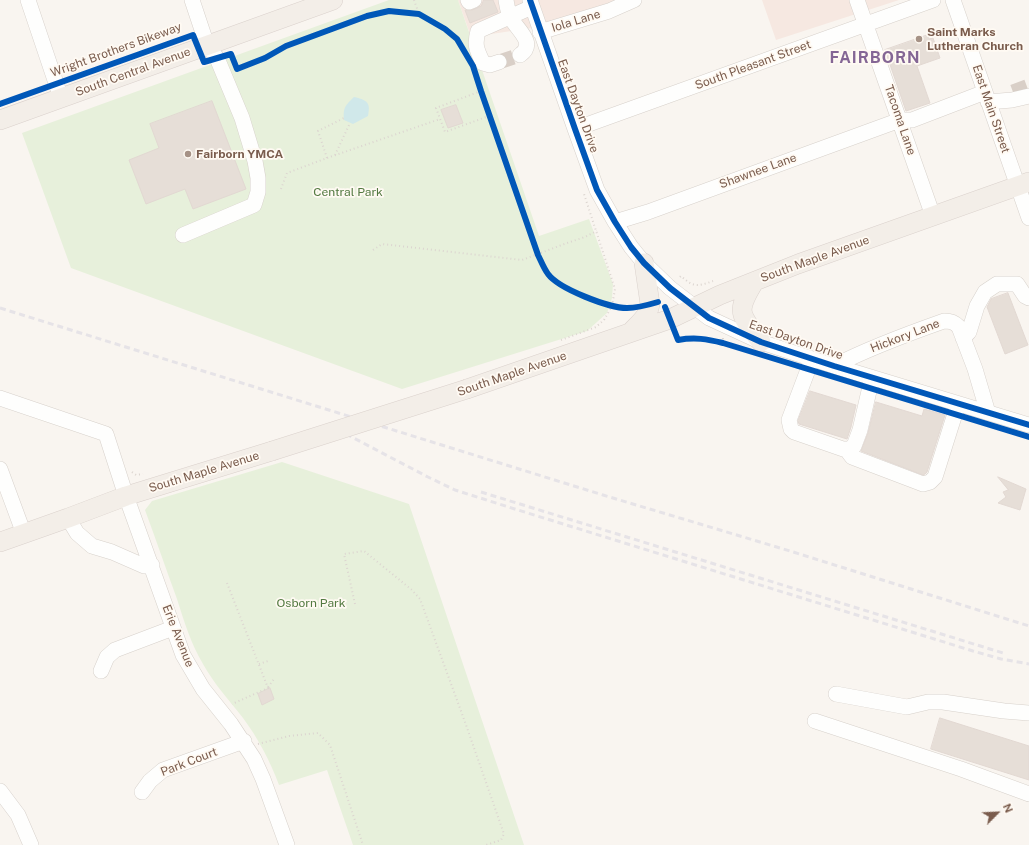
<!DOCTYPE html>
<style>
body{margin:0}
#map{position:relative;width:1029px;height:845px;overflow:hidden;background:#f9f5f0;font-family:"Public Sans",sans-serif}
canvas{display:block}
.north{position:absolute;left:977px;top:793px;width:40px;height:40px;-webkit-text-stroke:3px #fffaf3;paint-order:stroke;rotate:66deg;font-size:11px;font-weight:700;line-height:16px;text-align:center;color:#7a5c4d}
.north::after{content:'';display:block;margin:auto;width:14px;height:18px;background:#7a5c4d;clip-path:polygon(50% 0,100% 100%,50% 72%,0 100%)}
</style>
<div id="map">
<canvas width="1029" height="845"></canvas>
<div class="north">N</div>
</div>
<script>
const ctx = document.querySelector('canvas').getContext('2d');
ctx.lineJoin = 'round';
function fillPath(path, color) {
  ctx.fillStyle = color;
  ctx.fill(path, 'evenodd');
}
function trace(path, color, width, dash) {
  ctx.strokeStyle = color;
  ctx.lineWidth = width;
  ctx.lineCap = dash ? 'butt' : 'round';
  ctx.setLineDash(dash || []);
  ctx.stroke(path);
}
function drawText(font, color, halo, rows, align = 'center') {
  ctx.font = font + ' "Public Sans",sans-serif';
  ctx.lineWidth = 3.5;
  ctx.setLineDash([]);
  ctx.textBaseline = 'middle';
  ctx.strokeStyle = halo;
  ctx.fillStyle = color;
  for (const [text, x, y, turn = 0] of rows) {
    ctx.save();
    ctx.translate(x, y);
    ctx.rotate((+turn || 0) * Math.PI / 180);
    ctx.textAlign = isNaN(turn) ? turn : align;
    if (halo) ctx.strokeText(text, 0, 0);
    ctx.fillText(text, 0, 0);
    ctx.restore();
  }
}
const commercial = new Path2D(`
 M458,0H632L552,25L471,37Z
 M762,0H899L776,40Z`);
const green = new Path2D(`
 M389,0H458L539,236L589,219L613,284L612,298L607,313L587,331L402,389L71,268L22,133Z
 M282,462L409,504L524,845H353L327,770L279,785C270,761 258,738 243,718C229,700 214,684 203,664C191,644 184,621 177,599C166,569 156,540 145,510L152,501Z`);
const water = new Path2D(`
 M354,97C367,100 371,102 368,116L353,124L344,120C343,107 345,106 354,97Z`);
const building = new Path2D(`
 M484,0H493L498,12L470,23L465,10H472L477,8L481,6Z
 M928,35L929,39L933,38L940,58L917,66L930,103L906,111L885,50Z
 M212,101L246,189L193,209L185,189L146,204L129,160L159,148L150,124Z
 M456,105L463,123L448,128L441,110Z
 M1008,293L1028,345L1005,354L987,307L991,299Z
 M810,391L856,405L851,427L847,439L799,424L798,421Z
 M876,402L922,416L924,409L945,415L927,472L925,474L923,475L861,451L868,433Z
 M998,477L1026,489L1020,510L998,503L1006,497L1003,492L1008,490Z
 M270,688L274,699L262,705L258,694Z
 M940,718L1029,746V780L931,749Z`);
const minorTunnel = new Path2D(`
 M499,62L520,55
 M1013,92L1029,86`);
const path = new Path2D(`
 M414,0L419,14
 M481,91L436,108L445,132L489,116
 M335,155L350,123
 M327,158L318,131L344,118
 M281,189L287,173L327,158L440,119
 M373,250L382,244L522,260L567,243L585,237L597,231
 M680,277L681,276C693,287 697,287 713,281
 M561,340L596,327L604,320L612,306L615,289L584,194
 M723,343V338
 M132,472L136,475L143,474
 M227,583L268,688L232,704
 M355,604L344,554L364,551L412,590L420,599L465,722L504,834L501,840L486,845
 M259,664L268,661
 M268,687L274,679
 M258,744L289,736L318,733L330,745L363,845`);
const minor = new Path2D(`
 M28,0L61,98
 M468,0L469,2L474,0
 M506,0C507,6 508,13 511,18C517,30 537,43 520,55
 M530,0L575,129L597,190L615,222L631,247L644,263L670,288L709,318L761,342L834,366L1029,425
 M857,0L933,216
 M953,0L1029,218
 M540,32L609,11L634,0
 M499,62L490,65L483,63C477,50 474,46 478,31L532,7
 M988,102L1012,100L1029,96
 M575,129L933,0
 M615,222L648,212L900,120H912L985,92
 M183,235L254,205L258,192V178L255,161L242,118L217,58L207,45L192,0
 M963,338L969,332L977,306L985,292L997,284H1017L1025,296L1029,298
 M812,359L789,420L791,429L794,432L843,449H849L854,446L860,430L872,378
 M834,366C869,348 907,334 944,321C951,321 954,322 959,327L975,369L988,413
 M0,398L106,434L126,496L183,655L203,689L231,724L254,759L263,779L287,845
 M846,449L852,457L923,484L930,482L935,477L958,404
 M0,469L24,534
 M68,518L77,533L92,546L112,552L144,566L152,565
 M101,671L107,657L115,650L173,628
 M836,694L907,707L928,702H943L1004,711L1029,713
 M815,721L961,769L1029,794
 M0,791L18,815L31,845
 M142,792L150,781L163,770L244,741`);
const major = new Path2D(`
 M0,120L333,0
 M754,282C735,313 740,314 761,342
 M631,332C639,323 648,317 650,304L644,263
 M467,389L670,319L720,295L798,264L1029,182
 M0,542L68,518L126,496L272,451`);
const rail = new Path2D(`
 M0,308L603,495L790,551L1029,626
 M346,434L428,477L455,490L518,510L973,651L1001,659L1029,664
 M481,492L1003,653`);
const majorBridge = new Path2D(`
 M272,451L467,389`);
const cycleway = new Path2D(`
 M530,0L575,129L597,190L615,222L631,247L644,263L670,288L709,318L761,342L834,366L1029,425
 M0,104L193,35L204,62L231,54L237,69L265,58L286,46L367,16L389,11L419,14L445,29L457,39L473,66L481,91L538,255C541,261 544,269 548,274C559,289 609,308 627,308C638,308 648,305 658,302
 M665,307L678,340C695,337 707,339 723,343L1029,437`);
const markers = [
 [919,39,4,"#a69286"],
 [188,154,4,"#a69286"]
];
const streetNames = [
 ["Iola Lane",576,21,-17],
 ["Wright Brothers Bikeway",116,50,-20],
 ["South Pleasant Street",753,65,-20],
 ["South Central Avenue",133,72,-20],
 ["East Dayton Drive",578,106,70],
 ["East Main Street",991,109,71],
 ["Tacoma Lane",900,120,71],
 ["Shawnee Lane",758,171,-20],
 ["South Maple Avenue",815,259,-20],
 ["Hickory Lane",905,336,-21],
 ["East Dayton Drive",796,340,19],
 ["South Maple Avenue",512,374,-19],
 ["South Maple Avenue",204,472,-17],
 ["Erie Avenue",178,636,68],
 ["Park Court",189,762,-21]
];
const poiNames = [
 ["Saint Marks",927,32],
 ["Lutheran Church",927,46],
 ["Fairborn YMCA",196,154]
];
const parkNames = [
 ["Central Park",348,192],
 ["Osborn Park",311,603]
];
const districtNames = [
 ["FAIRBORN",875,58]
];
fillPath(commercial, '#f6e8e1');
fillPath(green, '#e7f0db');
fillPath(water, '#d0e8ea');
fillPath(building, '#e6ded7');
trace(building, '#e2d8d2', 1);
trace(minorTunnel, '#d9cfc7', 15, [15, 8]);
trace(minor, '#d7d1cb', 16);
trace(major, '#dad1cc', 20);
trace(path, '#dcd5d0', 2, [1, 3]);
trace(minor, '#fefefd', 15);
trace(major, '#f3eee8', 19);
trace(rail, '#e6e3e7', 3, [6, 4]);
trace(majorBridge, '#dad1cc', 20, []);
trace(majorBridge, '#f3eee8', 19);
trace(cycleway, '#0057b8', 6);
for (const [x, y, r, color] of markers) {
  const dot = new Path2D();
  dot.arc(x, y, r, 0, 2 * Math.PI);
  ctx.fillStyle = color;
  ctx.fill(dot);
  trace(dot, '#fffaf3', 1.5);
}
drawText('12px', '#7a5c4d', '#fffaf3', streetNames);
drawText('bold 12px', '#7a5c4d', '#fffaf3', poiNames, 'left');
drawText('12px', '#537a41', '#fffaf3', parkNames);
ctx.letterSpacing = '1px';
drawText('bold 16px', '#846695', '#fffaf3', districtNames);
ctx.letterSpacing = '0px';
</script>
